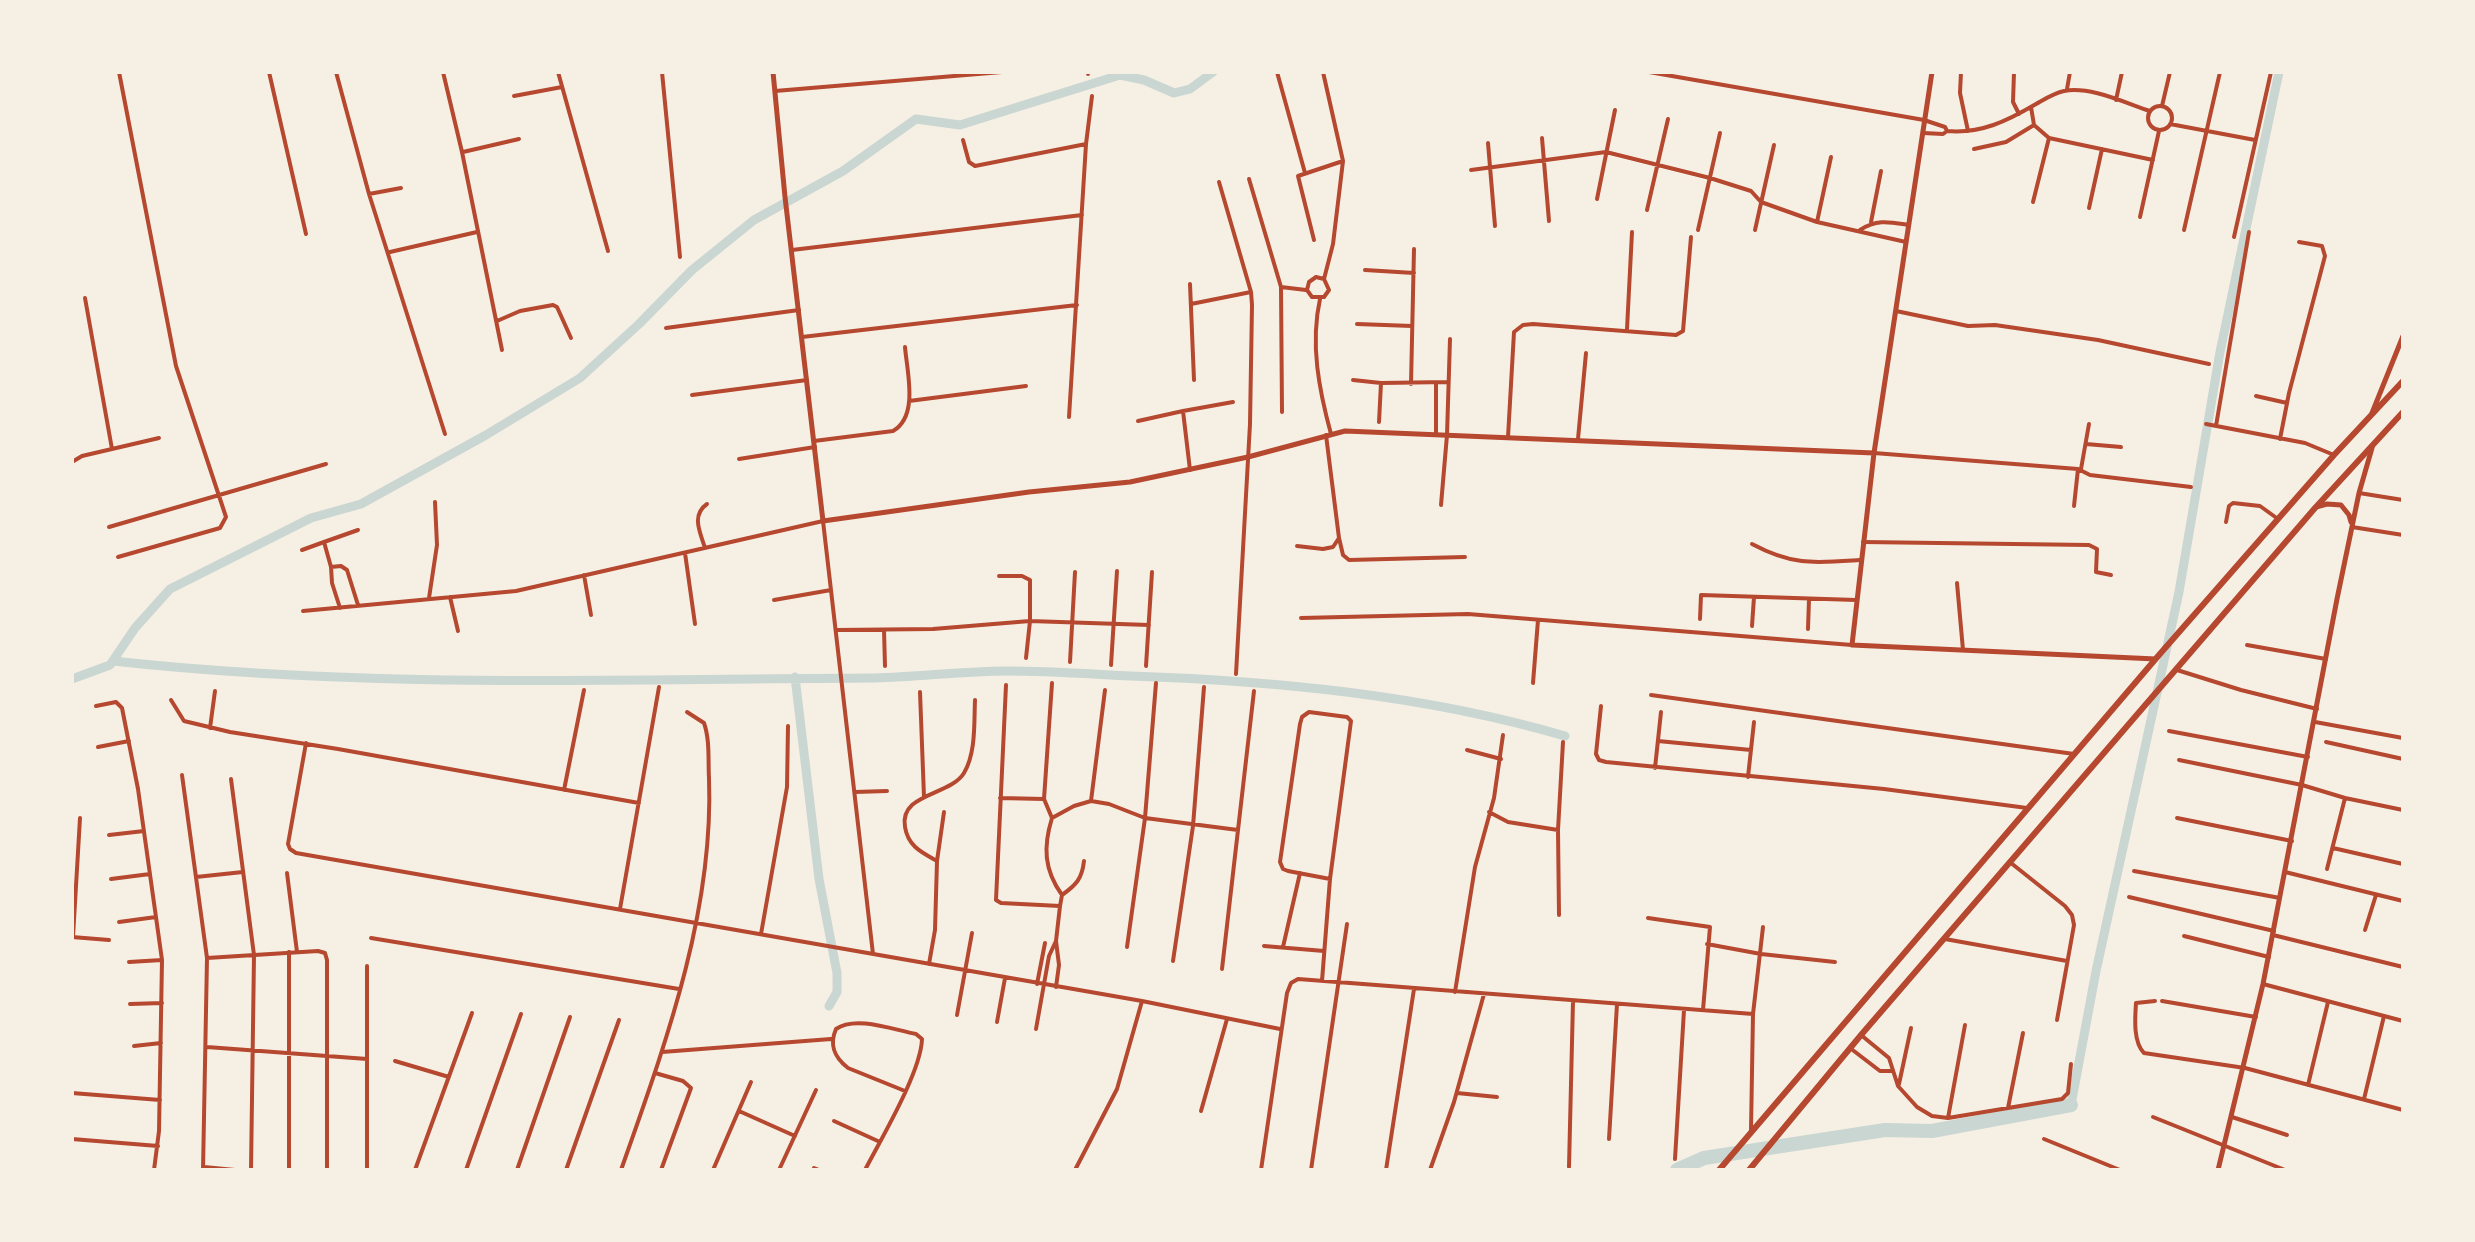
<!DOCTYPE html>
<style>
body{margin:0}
#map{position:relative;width:2475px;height:1242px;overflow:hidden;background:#f6efe4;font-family:Ubuntu,sans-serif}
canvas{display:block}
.frame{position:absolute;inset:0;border:74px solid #f6efe4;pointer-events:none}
</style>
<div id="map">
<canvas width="2475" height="1242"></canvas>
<div class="frame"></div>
</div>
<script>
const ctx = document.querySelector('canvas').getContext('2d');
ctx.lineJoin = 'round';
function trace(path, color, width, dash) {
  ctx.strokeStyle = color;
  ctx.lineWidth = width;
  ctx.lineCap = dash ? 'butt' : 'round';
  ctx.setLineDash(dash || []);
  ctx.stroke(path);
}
const canal = new Path2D(`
 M113,661C366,689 621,679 875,678C919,677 963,671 1007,671C1048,671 1090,674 1131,676C1277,681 1425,695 1565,736
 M795,677L819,879L837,973V992L829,1006
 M72,679L110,665L135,628L170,589L311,518L361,504L486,435L580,378L639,324L692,270L754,220L843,171L916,119L960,125L1120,75L1144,80L1174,93L1190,89L1213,72
 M2071,1105L2096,971L2179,592L2220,352L2279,72`);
const river = new Path2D(`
 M1677,1170L1704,1158L1885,1130L1932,1131L2071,1105`);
const minor = new Path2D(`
 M269,72L306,234
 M336,72L369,194L445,434
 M443,72L462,152L502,350
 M558,72L608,251
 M662,72L680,257
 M1088,72V74
 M1277,72L1305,173
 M1323,72L1343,161L1333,244L1324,279L1329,290L1324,297H1312L1307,290L1309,282L1316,277L1324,279
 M1649,72L1924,120L1945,127L1947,131
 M1961,72L1960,93L1968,131
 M2014,72L2013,102L2019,114
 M2067,89L2070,72
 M775,91L1002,72
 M514,96L562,87
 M2116,100L2122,72
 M2148 118a12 12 0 1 1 24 0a12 12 0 1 1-24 0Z
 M2162,106L2170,72
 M2031,107L2034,125L2049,138L2153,160
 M2170,124L2255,140
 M1923,133L1943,134L1947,131C1981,134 2007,121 2036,104C2045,99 2054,93 2064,91C2091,86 2125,103 2150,111
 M1542,138L1549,221
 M963,140L969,162L975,166L1086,144
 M1488,143L1495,226
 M1974,149L2006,142L2034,125
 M463,152L519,139
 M1471,170L1606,152L1710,178L1751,191L1761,202L1817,222L1831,157
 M1249,179L1281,287L1282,412
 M1219,182L1251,292L1252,305L1250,424L1236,674
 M369,194L401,188
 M1597,199L1615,110
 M2033,202L2049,138
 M2089,208L2102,149
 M1647,210L1668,119
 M2140,217L2159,131
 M1817,222L1906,242
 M1871,222L1881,171
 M1698,230L1720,133
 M1755,230L1774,145
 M1860,230C1877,219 1889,222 1909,225
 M2184,230L2220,72
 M2234,237L2271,72
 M1314,240L1298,176L1343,161
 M792,250L1082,215
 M390,252L477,232
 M1365,270L1414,273
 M1190,284L1194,380
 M1281,287L1306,290
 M85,298L112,449
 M1320,299C1310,344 1319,390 1331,434
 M1191,304L1251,292
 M1896,311L1968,326L1995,325L2098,340L2209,364
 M497,321L520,311L553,305L557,307L571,338
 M1357,324L1412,326
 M666,328L799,310
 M1627,329L1632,232
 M802,337L1077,305
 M1353,380L1381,383L1448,382
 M1411,384L1414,249
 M692,395L807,380
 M2256,396L2287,403
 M909,401L1026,386
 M1069,417L1086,144L1092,96
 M1138,421L1183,411
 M1379,422L1381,383
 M2206,424L2305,443L2334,455
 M2216,426L2249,232
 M1436,434V383
 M1508,437L1514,332L1523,325L1533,324L1676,335L1683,331L1691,237
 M1578,439L1586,353
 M2280,439L2289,393L2325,256L2322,246L2299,242
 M814,441L893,431C919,416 907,372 905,347
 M2086,444L2121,447
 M1874,453L2078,469L2090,475L2191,487
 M739,459L815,447
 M72,462L82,456L159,438
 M2081,469L2089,424
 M1190,470L1183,411L1233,402
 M2359,493L2403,500
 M1441,505L1447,435L1450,339
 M2074,506L2078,469
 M2226,522L2229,506L2233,503L2260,506L2278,519
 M109,527L326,464
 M2352,527L2403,535
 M1339,538L1343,555L1349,560L1465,557
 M324,542L358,530
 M1863,542L2089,545L2097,549L2096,572L2111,575
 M1752,544C1793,566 1815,563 1860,560
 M1297,546L1323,549L1333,547L1339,538L1326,435
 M705,548C700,532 691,515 707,504
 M302,550L324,542L331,567
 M685,553L695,624
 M118,557L220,528L226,517L176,366L119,72
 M584,575L591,615
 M999,576H1022L1030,580V621L1026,658
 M1957,583L1963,650
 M450,597L458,631
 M429,598L437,545L435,502
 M774,600L831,590
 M340,608L332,583L331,567L341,566L347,570L358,605
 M303,611L516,591L823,521L873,954
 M1301,618L1468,614L1852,645
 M1700,619L1701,595L1856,600
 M1752,626L1754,597
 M1808,629L1809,599
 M836,630L933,629L1030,621L1149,625
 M884,630L885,666
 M2247,645L2326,659
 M1070,662L1075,572
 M1111,665L1117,571
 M1146,666L1152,572
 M2177,670L2241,690L2317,709
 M1533,683L1538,620
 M1006,685L996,900L1001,903L1060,906L1062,895C1076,885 1082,879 1084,861
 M920,692L924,797
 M1651,695L2074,754
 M171,700L184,721L230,732L338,749L639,803
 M96,706L116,702L122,708L138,789L162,960L159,1131L154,1170
 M1601,706L1596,754L1599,760L1606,762L1884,789L2027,808
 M2315,722L2403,738
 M210,728L215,691
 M2169,731L2308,757
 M1658,741L1751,750
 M2326,742L2403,759
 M306,743L288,844L290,849L296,853L1142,1001L1280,1029
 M98,747L129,741
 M1467,750L1501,759
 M2179,760L2302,785L2345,798L2403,810
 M1655,768L1661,712
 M182,775L207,958L203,1170
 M1748,777L1754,722
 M231,779L254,955L251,1170
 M564,790L584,690
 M855,792L887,791
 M1000,798L1044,799L1052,818
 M1044,799L1052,683
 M1091,801L1105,690
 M1489,812L1508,822L1558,830
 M2177,818L2292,841
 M109,835L144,831
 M2333,848L2403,864
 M937,861C921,852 908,846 905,827C899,793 950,796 964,773C976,753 974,723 975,700
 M2011,863L2065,906L2072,915L2074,925L2057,1020
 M2327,869L2345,798
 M2134,871L2280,898
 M2285,872L2403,901
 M287,873L297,952
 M196,877L243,872
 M111,879L150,874
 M1062,895C1044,870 1043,847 1052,818L1074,806L1091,801L1109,804L1145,818L1238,830
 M2129,897L2274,931
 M620,909L659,687
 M1559,915L1558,830L1563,742
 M1648,918L1710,927L1703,1010
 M119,922L156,917
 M2365,930L2376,895
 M761,934L787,787L788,726
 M2273,935L2403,967
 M2184,936L2269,957
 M72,937L109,940
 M73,937L80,818
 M371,938L679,989
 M1945,939L2067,961
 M1707,944L1761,954L1835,962
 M1264,946L1324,951
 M1127,947L1145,818L1156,683
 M1283,947L1300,873
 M207,958L318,951L325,953L327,960V1170
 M1173,961L1193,826L1204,687
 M129,962L162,960
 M929,964L935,930L937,861L944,812
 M1222,969L1254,691
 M1322,981L1330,879L1351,721L1347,717L1309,712L1302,717L1300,724L1280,862L1283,869L1288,871L1330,879
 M1037,984L1045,943
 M2263,984L2403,1021
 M1056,987L1059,965L1056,941L1060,906
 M1455,992L1475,867L1494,798L1503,735
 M2155,1001L2136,1003C2135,1018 2133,1042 2144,1053L2245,1068L2403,1110
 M2162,1001L2256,1017
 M130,1004L162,1003
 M957,1015L972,933
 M997,1022L1005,978
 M1036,1029L1049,956L1056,941
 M1861,1035L1889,1058L1898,1086L1917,1107L1932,1116L1948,1118L2062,1099L2068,1093L2071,1064
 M134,1046L161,1043
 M207,1047L367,1059
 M1850,1048L1880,1071H1893
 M662,1052L831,1039
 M395,1061L449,1077
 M655,1073L683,1081L691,1088L661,1170
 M1899,1084L1911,1028
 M2308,1085L2328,1002
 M72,1093L160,1100
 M1457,1093L1497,1097
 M2364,1099L2384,1016
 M2008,1108L2023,1033
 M739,1111L795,1136
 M1201,1111L1227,1019
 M2153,1117L2285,1170
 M2232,1117L2287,1135
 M1948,1118L1965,1025
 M834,1121L880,1142
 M1751,1130L1753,1014L1763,927
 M72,1139L158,1146
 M1609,1139L1617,1004
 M2044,1139L2120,1170
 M1675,1159L1684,1010
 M204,1167L235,1170
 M1569,1167L1573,1001
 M814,1168L819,1170
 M289,1170V952
 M367,1170V966
 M415,1170L472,1013
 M466,1170L521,1014
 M517,1170L570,1017
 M566,1170L619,1020
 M621,1170C665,1045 714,913 709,778C708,760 710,740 704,723L687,712
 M713,1170L751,1082
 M779,1170L816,1090
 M865,1170C881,1139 921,1072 922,1039L916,1034C894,1030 856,1015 836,1029C829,1045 834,1057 848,1068L905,1091
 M1075,1170L1117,1089L1142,1001
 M1261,1170L1287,993L1291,983L1298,979L1753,1014
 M1311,1170L1347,924
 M1386,1170L1414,989
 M1430,1170L1454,1102L1484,994`);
const tertiary = new Path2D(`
 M773,72L785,197L823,521L1029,492L1130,482L1248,457L1345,431L1874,453
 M1932,72L1874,453L1852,645L2156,659
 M2372,413L2403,336
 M2316,507L2327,504L2341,505L2349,515L2351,522
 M2218,1170L2263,984L2337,599L2359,493L2372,448`);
const primary = new Path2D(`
 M1719,1170L2159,655L2334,455L2403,381
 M1749,1170L1861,1035L2315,508L2403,412`);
trace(canal, '#c9d6d2', 9);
trace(river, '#c9d6d2', 14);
trace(minor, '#b5482f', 4);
trace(tertiary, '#b5482f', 5);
trace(primary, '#b5482f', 6);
</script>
